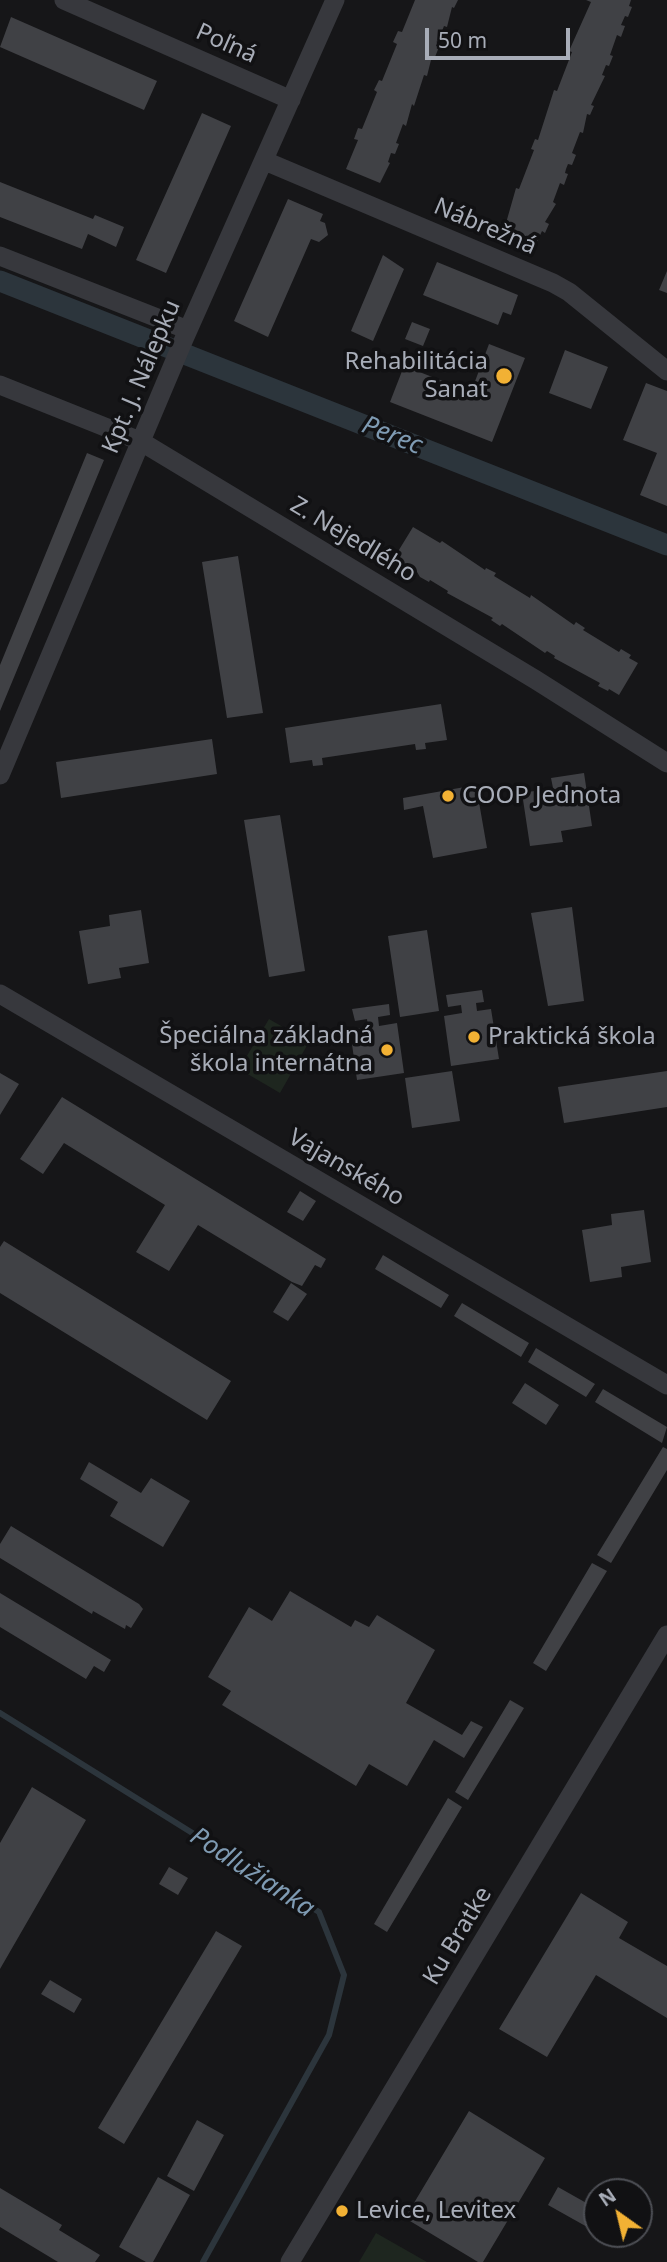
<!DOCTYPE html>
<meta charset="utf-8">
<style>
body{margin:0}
#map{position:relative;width:667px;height:2262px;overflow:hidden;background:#161618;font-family:"Noto Sans",sans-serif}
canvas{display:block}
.north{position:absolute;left:583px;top:2178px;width:70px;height:70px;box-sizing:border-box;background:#111113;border:2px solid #4d4f55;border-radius:50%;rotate:326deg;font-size:19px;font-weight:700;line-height:28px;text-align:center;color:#a8adb8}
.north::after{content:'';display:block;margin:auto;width:24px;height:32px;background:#f2b134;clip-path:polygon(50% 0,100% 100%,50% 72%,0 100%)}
.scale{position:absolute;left:425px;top:28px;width:145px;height:32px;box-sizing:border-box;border:4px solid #a8adb8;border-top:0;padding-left:9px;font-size:21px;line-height:24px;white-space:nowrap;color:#a8adb8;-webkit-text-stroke:5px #111113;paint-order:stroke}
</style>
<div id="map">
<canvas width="667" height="2262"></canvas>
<div class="north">N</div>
<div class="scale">50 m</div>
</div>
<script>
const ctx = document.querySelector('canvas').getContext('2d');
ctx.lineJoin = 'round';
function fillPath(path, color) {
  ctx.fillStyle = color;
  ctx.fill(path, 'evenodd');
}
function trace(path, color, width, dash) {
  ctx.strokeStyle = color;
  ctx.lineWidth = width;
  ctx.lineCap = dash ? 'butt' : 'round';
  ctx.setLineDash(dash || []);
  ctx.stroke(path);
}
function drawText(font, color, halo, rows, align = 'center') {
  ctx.font = font + ' "Noto Sans",sans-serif';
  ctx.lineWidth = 7;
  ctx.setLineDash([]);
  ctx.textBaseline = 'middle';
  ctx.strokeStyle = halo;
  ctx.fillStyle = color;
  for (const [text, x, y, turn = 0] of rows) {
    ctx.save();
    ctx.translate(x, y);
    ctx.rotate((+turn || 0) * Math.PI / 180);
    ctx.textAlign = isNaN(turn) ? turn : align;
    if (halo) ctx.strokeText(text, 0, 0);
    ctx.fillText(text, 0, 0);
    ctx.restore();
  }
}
const green = new Path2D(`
 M269,1019L309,1042L280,1093L239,1069Z
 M376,2233L427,2262H359Z`);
const stream = new Path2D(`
 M0,1713L319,1912L344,1975L329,2035L203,2262`);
const canal = new Path2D(`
 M0,281L667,545`);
const building = new Path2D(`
 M415,0H458L454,8L452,7L447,27L444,26L436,46L439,47L435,57L432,56L427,76L424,75L414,106L412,104L406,126L403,124L396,143L399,144L395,154L391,153L388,162L390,163L380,183L346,169L358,140L354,139L358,128L362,129L377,92L374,90L379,80L382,81L397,44L393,42L398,31L402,32Z
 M586,0H631L629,6L632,7L628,17L625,16L621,25L625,26L621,37L617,35L610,55L613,56L609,66L606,65L602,75L605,76L591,105L594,106L590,115L587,114L583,133L580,132L572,153L576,155L572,165L568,164L566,169L565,173L568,174L564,185L560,183L553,202L556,204L545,222L549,224L545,233L542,231L537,242L504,230L516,188L519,189L534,150L531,149L535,139L538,140L554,90L557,91L572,52L569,51L591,2Z
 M11,17L157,81L144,110L0,47Z
 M202,113L231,126L166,273L136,260Z
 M0,182L93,219L95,215L124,227L116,247L88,234L82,249L0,217Z
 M288,199L323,214L320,221L325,223L328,235L319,242L311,239L268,337L234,321Z
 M383,255L404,269L373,341L351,331Z
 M437,262L518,295L511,315L503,312L498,325L423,295Z
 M667,271V293L659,290Z
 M412,322L430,329L423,346L405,339Z
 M489,344L525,358L492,442L390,402L404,366L471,392Z
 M565,350L608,367L591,409L549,393Z
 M646,383L667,391V506L640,495L657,453L623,440Z
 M87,453L104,460L0,711V665Z
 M413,527L440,543L442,541L485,570L486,568L496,573L494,576L530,598L531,595L574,625L576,622L585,628L583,630L619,652L621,649L631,655L629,658L638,663L619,695L609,689L608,691L598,686L600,683L554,658L555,656L547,651L545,653L502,624L500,626L491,620L493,618L447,593L448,591L430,580L429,582L420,577L417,572L401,566L403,563L394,558Z
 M238,556L263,713L227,718L202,562Z
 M441,704L447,740L425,743L426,749L416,750L415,744L322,758L323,765L313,766L312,760L290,763L285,728Z
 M212,739L217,774L61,798L56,762Z
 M584,773L592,826L561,831L563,842L530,846L522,793L553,788L551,778Z
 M476,785L487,848L433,858L423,806L404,810L403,798Z
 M280,815L305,971L269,977L244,820Z
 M572,907L584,1001L548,1006L531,913Z
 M141,910L149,963L119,968L121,978L88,984L79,931L110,926L109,915Z
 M427,930L439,1011L400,1017L388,936Z
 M482,990L484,1002L476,1003L477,1011L491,1009L499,1059L451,1066L444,1016L462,1013L461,1005L448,1007L446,995Z
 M389,1004L390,1015L378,1017L379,1026L397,1023L404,1073L357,1080L350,1030L368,1027L367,1019L355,1021L352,1009Z
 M452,1071L460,1121L412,1128L405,1078Z
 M667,1071V1107L564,1123L558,1087Z
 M0,1073L19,1084L0,1115Z
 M62,1097L326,1259L321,1268L315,1265L302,1286L292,1282L198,1225L169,1271L136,1252L165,1205L64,1143L43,1174L20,1159Z
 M300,1191L316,1201L303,1221L287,1212Z
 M644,1210L651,1262L621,1267L622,1277L590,1282L582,1230L612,1225L611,1214Z
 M4,1241L231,1381L207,1420L0,1293V1247Z
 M383,1255L449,1295L441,1308L375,1269Z
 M291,1283L307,1294L288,1321L273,1312Z
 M462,1303L529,1343L521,1357L454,1316Z
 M536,1348L595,1384L586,1397L528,1362Z
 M525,1383L559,1405L546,1425L512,1403Z
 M603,1389L667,1427L662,1443L595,1402Z
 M663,1447L667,1449V1470L611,1563L597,1555Z
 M89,1462L141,1493L151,1478L190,1501L163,1547L110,1516L118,1502L80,1479Z
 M11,1526L139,1604L143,1609L131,1628L126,1625L125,1629L93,1611L92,1614L0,1558V1544Z
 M592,1563L607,1571L546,1671L533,1663Z
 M290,1591L351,1627L355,1620L369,1627L377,1615L435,1650L406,1703L462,1735L471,1721L483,1727L464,1758L434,1740L407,1786L369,1764L356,1786L222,1705L231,1691L208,1677L249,1607L272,1621Z
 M0,1593L111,1660L104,1672L94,1666L86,1679L0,1627Z
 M510,1700L524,1708L468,1800L455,1792Z
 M32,1787L86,1820L0,1969V1843Z
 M448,1798L462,1807L387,1932L374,1924Z
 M169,1867L188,1878L178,1895L159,1884Z
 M581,1893L628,1922L619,1938L667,1966V2018L596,1975L547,2057L499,2029Z
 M216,1931L242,1946L124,2144L98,2128Z
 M50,1980L82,1999L74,2013L41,1994Z
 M469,2111L545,2158L483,2262H478L405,2218Z
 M197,2120L224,2135L194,2191L167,2176Z
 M158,2177L190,2195L153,2262H146L119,2247Z
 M558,2187L597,2209L589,2228L548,2205Z
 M0,2188L62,2225L59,2230L100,2255L95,2262H58L0,2227Z`);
const minor = new Path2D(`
 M64,0L291,100
 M265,161L553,283L569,292L667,371
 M0,256L188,330
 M0,385L140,441L536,680L667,763
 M0,775L184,339L335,0
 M0,994L667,1385
 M290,2262L667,1635`);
const markers = [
 [504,376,9,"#f2b134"],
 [448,796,7,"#f2b134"],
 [474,1037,7,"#f2b134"],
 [387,1050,7,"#f2b134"],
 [342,2211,7,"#f2b134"]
];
const streetNames = [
 ["Poľná",226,44,24],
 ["Nábrežná",485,227,23],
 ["Kpt. J. Nálepku",142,377,-67],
 ["Z. Nejedlého",353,540,31],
 ["Vajanského",346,1168,30],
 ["Ku Bratke",458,1936,-59]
];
const poiNames = [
 ["Rehabilitácia",488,362,"right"],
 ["Sanat",488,390,"right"],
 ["COOP Jednota",462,796],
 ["Špeciálna základná",373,1036,"right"],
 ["škola internátna",373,1064,"right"],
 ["Praktická škola",488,1037],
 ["Levice, Levitex",356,2211]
];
const waterNames = [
 ["Perec",392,436,22],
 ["Podlužianka",252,1873,33]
];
fillPath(green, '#1e261f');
trace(stream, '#2c353c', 6);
trace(canal, '#2c353c', 21);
fillPath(building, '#404145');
trace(minor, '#37383d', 19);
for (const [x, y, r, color] of markers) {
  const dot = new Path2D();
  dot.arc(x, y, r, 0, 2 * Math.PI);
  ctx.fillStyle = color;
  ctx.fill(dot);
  trace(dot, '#111113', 2.5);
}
drawText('24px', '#a8adb8', '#111113', streetNames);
drawText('24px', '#a8adb8', '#111113', poiNames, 'left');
drawText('italic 26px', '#7f9bb3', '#111113', waterNames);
</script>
